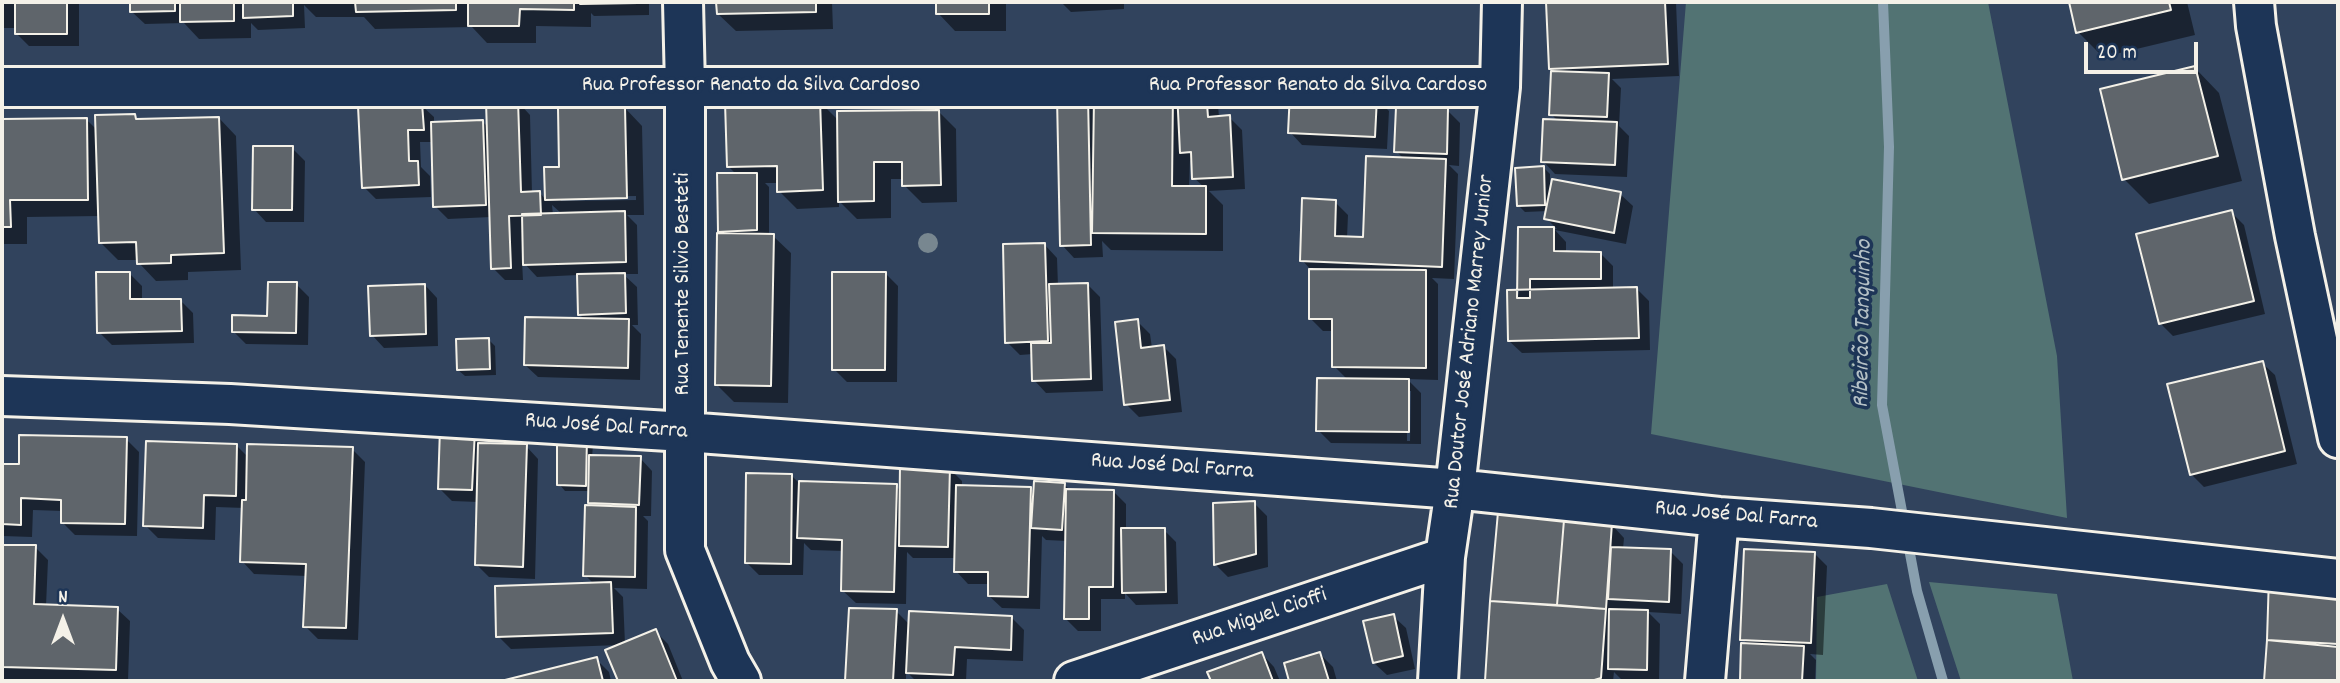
<!DOCTYPE html>
<meta charset="utf-8">
<style>
body{margin:0}
#map{position:relative;width:2340px;height:683px;overflow:hidden;background:#31435d;font-family:Dekko,sans-serif}
canvas{display:block}
.frame{position:absolute;inset:0;border:4px solid #f4f1e8;pointer-events:none}
.north{position:absolute;left:28px;top:585px;width:70px;height:70px;-webkit-text-stroke:5px #1d3557;paint-order:stroke;rotate:0deg;font-size:19px;font-weight:700;line-height:28px;text-align:center;color:#f4f1e8}
.north::after{content:'';display:block;margin:auto;width:24px;height:32px;background:#f4f1e8;clip-path:polygon(50% 0,100% 100%,50% 72%,0 100%)}
.scale{position:absolute;left:2084px;top:42px;width:114px;height:32px;box-sizing:border-box;border:4px solid #f4f1e8;border-top:0;padding-left:9px;font-size:21px;line-height:24px;white-space:nowrap;color:#f4f1e8;-webkit-text-stroke:5px #1d3557;paint-order:stroke}
</style>
<div id="map">
<canvas width="2340" height="683"></canvas>
<div class="frame"></div>
<div class="north">N</div>
<div class="scale">20 m</div>
</div>
<script>
const ctx = document.querySelector('canvas').getContext('2d');
ctx.lineJoin = 'round';
function fillPath(path, color) {
  ctx.fillStyle = color;
  ctx.fill(path, 'evenodd');
}
function trace(path, color, width, dash) {
  ctx.strokeStyle = color;
  ctx.lineWidth = width;
  ctx.lineCap = dash ? 'butt' : 'round';
  ctx.setLineDash(dash || []);
  ctx.stroke(path);
}
function drawText(font, color, halo, rows, align = 'center') {
  ctx.font = font + ' Dekko,sans-serif';
  ctx.lineWidth = 7;
  ctx.setLineDash([]);
  ctx.textBaseline = 'middle';
  ctx.strokeStyle = halo;
  ctx.fillStyle = color;
  for (const [text, x, y, turn = 0] of rows) {
    ctx.save();
    ctx.translate(x, y);
    ctx.rotate((+turn || 0) * Math.PI / 180);
    ctx.textAlign = isNaN(turn) ? turn : align;
    if (halo) ctx.strokeText(text, 0, 0);
    ctx.fillText(text, 0, 0);
    ctx.restore();
  }
}
const green = new Path2D(`
 M1686,2H1988L2057,356L2067,518L1651,434Z
 M1929,582L2057,594L2073,681H1961Z
 M1887,584L1918,681H1816L1817,597Z`);
const shadow = new Path2D(`
 M2,2H79V46H29L16,33V28H2Z
 M132,2H649V15L594,16L591,13V27L536,26V43H487L472,27L375,29L364,17H316L304,5L305,28L258,30L251,23V38L199,39L184,23L145,24L132,12Z
 M718,2H832L833,29L736,31L718,14Z
 M938,2H1006V31H955L938,13Z
 M1061,2H1124V9L1071,12Z
 M1548,2H1676L1679,76L1612,79L1621,88L1619,126L1629,136L1627,177L1555,174L1543,161L1558,121L1551,114L1553,71L1551,68Z
 M2070,2H2187L2195,35L2103,57L2078,32Z
 M2195,68L2219,93L2242,181L2149,204L2124,179Z
 M1059,98L1218,104L1219,118L1229,117L1242,130L1245,189L1209,191L1223,205V251L1111,250L1102,241L1103,257L1074,258L1062,245ZM1190,160L1194,164V178L1204,187H1189Z
 M1376,98L1389,111L1387,149L1302,145L1290,132Z
 M819,101L838,120L939,112L956,129L957,202L922,203L904,185V179H891V218L857,219L839,201V207L797,209L779,191V183H765L769,187V236H773L791,253L788,403L734,402L717,385L724,235L720,231L737,175L728,166Z
 M518,102L530,115L532,193H540L546,200L561,169L625,108L642,126L644,215H627L637,225L638,274H623L637,287L638,325H632L641,334L640,380L538,377L525,365L585,320L579,314L578,275L537,277L522,261L523,280H505L493,268L491,217L448,219L435,206L433,142H420L421,167L430,176L431,197L376,199L364,187L421,105L434,117V123L483,122L489,128ZM636,196V200L561,201V197ZM552,205L562,214L553,215Z
 M1447,110L1460,123L1459,166L1449,165L1458,174L1454,279L1432,278L1438,284V380L1407,379L1421,393V444L1331,443L1318,430L1348,380L1334,366V331H1323L1311,319V270L1302,260L1335,202L1348,215L1347,238L1365,239L1404,159L1396,151ZM1407,391H1411L1410,441H1407Z
 M134,115L140,121L219,118L236,136L241,270L188,272V280L156,281L139,263L138,260H118L101,243L100,216L27,217V244H2V121L87,120L97,130Z
 M292,148L305,161L304,222H266L254,209Z
 M1544,168L1550,174V190L1620,194L1633,206L1626,244L1555,230L1566,242V253H1600L1613,266V289H1637L1649,301L1650,350L1522,353L1509,341L1519,291L1520,228L1557,229L1546,218L1548,211L1525,212L1519,206Z
 M2231,212L2244,225L2265,314L2173,336L2161,324Z
 M1045,245L1057,258L1058,286L1088,285L1100,297L1103,391L1046,393L1034,380L1033,354L1020,355L1007,342Z
 M129,273L142,286V301L180,300L193,313L194,343L112,345L99,332Z
 M885,273L898,286L897,382H847L834,369Z
 M296,284L309,297L308,345L246,344L233,331L269,317Z
 M425,285L437,298L438,346L384,348L372,335Z
 M1137,321L1150,334L1152,348L1163,346L1176,359L1182,412L1139,417L1126,404Z
 M489,340L495,346L496,375L465,376L458,370Z
 M2262,363L2275,375L2297,464L2204,487L2191,474Z
 M475,432L488,445L526,446L538,459L535,579L489,577L477,565L478,502L452,501L439,488Z
 M126,439L139,452L137,536L75,535L62,522L63,511L33,510L32,537L2,536V466H20Z
 M559,439L593,445L592,457L640,458L652,471L651,516H643L648,521L647,589L614,588L623,597L625,644L656,632L668,644L683,681H620L607,651L620,645L511,649L498,636L595,585L585,575L595,507L589,502L590,491H565L559,484Z
 M237,446L249,458L352,449L365,462L358,640L318,639L305,626L307,576L254,574L242,561L244,508L216,507L215,540L158,538L145,525Z
 M949,468L962,481V487L1030,489L1035,494L1064,484L1071,491H1113L1126,504V530H1164L1176,542L1178,604L1136,605L1125,593V599H1101V631H1078L1066,619L1067,541L1046,540L1042,536L1040,609L1002,608L989,596L990,584H968L956,571V558H913L907,552L906,604L856,603L843,591L844,551L811,550L804,543L803,575H759L746,562L792,476L799,483L896,486L901,491Z
 M1254,503L1267,516L1268,567L1228,577L1216,565L1215,504Z
 M1499,514L1612,525L1624,538L1623,549L1670,551L1683,564L1681,614L1648,612L1660,624L1659,681H1623L1614,672L1613,681H1487Z
 M2,546L35,547L48,560L46,606L117,609L130,621L128,681L2,679Z
 M1814,553L1827,566L1823,655L1810,654L1816,660L1815,681H1742L1743,645H1749L1742,639Z
 M2338,584V681H2266L2268,640Z
 M850,609L896,611L910,625L1011,617L1024,630L1023,661L967,659L966,681H916L906,671V681H846Z
 M1393,616L1406,628L1415,669L1387,675L1374,663Z
 M1262,654L1274,667L1280,681H1212L1209,673Z
 M1320,654L1333,667L1337,681H1291L1286,665Z
 M596,659L609,672L611,681H507Z`);
const stream = new Path2D(`
 M1883,2L1889,147L1882,405L1917,591L1943,681`);
const building = new Path2D(`
 M15,2H67V34H15Z
 M130,2H175V11L130,12Z
 M180,2H234V21L180,22Z
 M243,2H293V16L243,18Z
 M355,2H456V10L356,12Z
 M468,2H574V10L520,9L519,26H468Z
 M580,2H638V3L580,4Z
 M716,2H816V12L717,14Z
 M936,2H989V14H936Z
 M1546,2H1665L1668,64L1549,69Z
 M2069,2H2169L2171,10L2076,33Z
 M2195,66L2218,156L2122,180L2100,89Z
 M1551,71L1609,73L1607,117L1549,115Z
 M1206,90L1208,117L1230,115L1233,177L1192,179L1191,152L1180,153L1177,91Z
 M1173,92L1172,186H1206V234L1092,233L1094,98Z
 M1290,92L1377,97L1375,137L1288,133Z
 M1088,96L1091,245L1060,246L1057,97Z
 M820,99L823,190L777,192V166L727,167L725,102Z
 M518,100L521,192L540,191L541,215L509,216L511,268L491,269L486,101Z
 M422,103L424,130H408L409,161H418L419,185L362,188L358,106Z
 M625,107L627,198L545,200L544,167H559L558,108Z
 M1396,107L1448,108L1447,154L1394,152Z
 M939,110L941,185L902,186V162H874V201L838,202L837,111Z
 M135,114L136,119L219,117L224,253L171,255V263L137,264L136,242L99,243L95,115Z
 M87,118L88,200H10L11,227H2V119Z
 M1543,119L1617,122L1615,165L1541,162Z
 M483,120L486,205L433,207L431,122Z
 M253,146H293L292,210H252Z
 M1366,156L1446,159L1442,267L1300,261L1302,198L1336,200L1335,236L1363,237Z
 M1544,166L1545,205L1517,206L1515,168Z
 M717,173H757V230L718,232Z
 M1552,179L1621,192L1614,233L1544,219Z
 M2232,210L2254,301L2159,324L2136,234Z
 M625,211L626,262L523,265L522,214Z
 M1518,227H1554V251L1601,252V279H1530V298H1517Z
 M717,233L774,234L771,386L715,385Z
 M1045,243L1048,341L1005,343L1003,244Z
 M1309,269L1426,270V368L1332,367V319H1309Z
 M96,272H130V299H181L182,331L97,333Z
 M832,272H886L885,370H832Z
 M625,273L626,313L578,315L577,274Z
 M268,282H297L296,333L232,332V315L267,316Z
 M1088,283L1091,379L1032,381L1031,343H1051L1049,284Z
 M425,284L426,334L370,336L368,286Z
 M1637,287L1639,338L1508,341L1507,290Z
 M525,317L629,319L628,368L524,365Z
 M1138,319L1141,348L1164,345L1170,400L1124,405L1115,322Z
 M489,338L490,369L457,370L456,339Z
 M2263,361L2285,451L2190,475L2167,384Z
 M1317,378L1409,379V432L1316,431Z
 M440,428L475,430L472,490L438,489Z
 M19,435L127,437L125,524L61,523V500L21,498V525L2,524V464H19Z
 M557,437H587L586,486L557,485Z
 M146,441L237,444L236,496L204,495L203,528L143,526Z
 M478,443L527,444L523,567L475,565Z
 M247,444L353,447L346,628L303,627L306,564L240,562L242,500H246Z
 M589,455L641,456L639,505L588,503Z
 M900,465L950,466L948,547L899,546Z
 M746,473L792,474L791,564L745,563Z
 M799,481L897,484L894,592L841,591L842,540L797,538Z
 M1034,481L1065,483L1062,530L1031,528Z
 M956,485L1031,487L1028,597L988,596V572H954Z
 M1066,489L1114,490L1113,587H1089V619H1064Z
 M1255,501L1256,554L1214,565L1213,503Z
 M585,505L636,507L635,577L583,576Z
 M1498,512L1564,520L1557,605L1490,601Z
 M1564,520L1612,523L1606,609L1557,605Z
 M1121,528H1165L1166,592L1122,593Z
 M2,545H36L34,604L118,607L116,670L2,667Z
 M1611,547L1671,549L1669,602L1608,599Z
 M1744,549L1815,552L1811,643L1740,640Z
 M2269,576L2338,582V647L2267,640Z
 M611,582L613,633L496,637L495,586Z
 M1490,601L1606,609L1601,678L1591,681H1485Z
 M849,608L897,609L893,681H845Z
 M1609,609L1648,610L1647,670L1608,669Z
 M909,611L1012,616L1011,650L955,647L953,675L906,673Z
 M1394,614L1403,656L1373,663L1363,621Z
 M656,629L677,681H618L605,650Z
 M2267,640L2338,644V681H2264Z
 M1741,643L1804,646L1802,681H1740Z
 M1262,652L1273,681H1211L1207,672Z
 M1320,652L1329,681H1289L1284,663Z
 M597,657L603,681H505V680Z`);
const minor = new Path2D(`
 M683,2L685,87V550L730,662L741,681
 M2254,2L2256,26L2295,236L2338,438
 M2,87H1500
 M2,396L230,404L685,432L1455,489L1719,517L1871,528L2338,579
 M1074,681L1445,557
 M1438,681L1445,557L1455,489L1500,87L1502,2
 M1705,681L1719,517`);
const trees = [
 [928,243]
];
const streetNames = [
 ["Rua Professor Renato da Silva Cardoso",751,87],
 ["Rua Professor Renato da Silva Cardoso",1318,87],
 ["Rua Tenente Silvio Besteti",685,284,-90],
 ["Rua Doutor José Adriano Marrey Junior",1471,342,-84],
 ["Rua José Dal Farra",606,428,4],
 ["Rua José Dal Farra",1172,468,4],
 ["Rua José Dal Farra",1736,517,5],
 ["Rua Miguel Cioffi",1260,619,-19]
];
const waterNames = [
 ["Ribeirão Tanquinho",1865,324,-89]
];
fillPath(green, '#527373');
fillPath(shadow, '#0007');
trace(stream, '#889fae', 10);
fillPath(building, '#5f656b');
trace(building, '#f4f1e8', 2);
trace(minor, '#f4f1e8', 44);
trace(minor, '#1d3557', 38);
ctx.fillStyle = '#788790';
for (const [x, y] of trees) {
  ctx.beginPath();
  ctx.arc(x, y, 10, 0, 2 * Math.PI);
  ctx.fill();
}
drawText('23px', '#f4f1e8', '#1d3557', streetNames);
drawText('italic 24px', '#b5c1c6', '#1d3557', waterNames);
</script>
